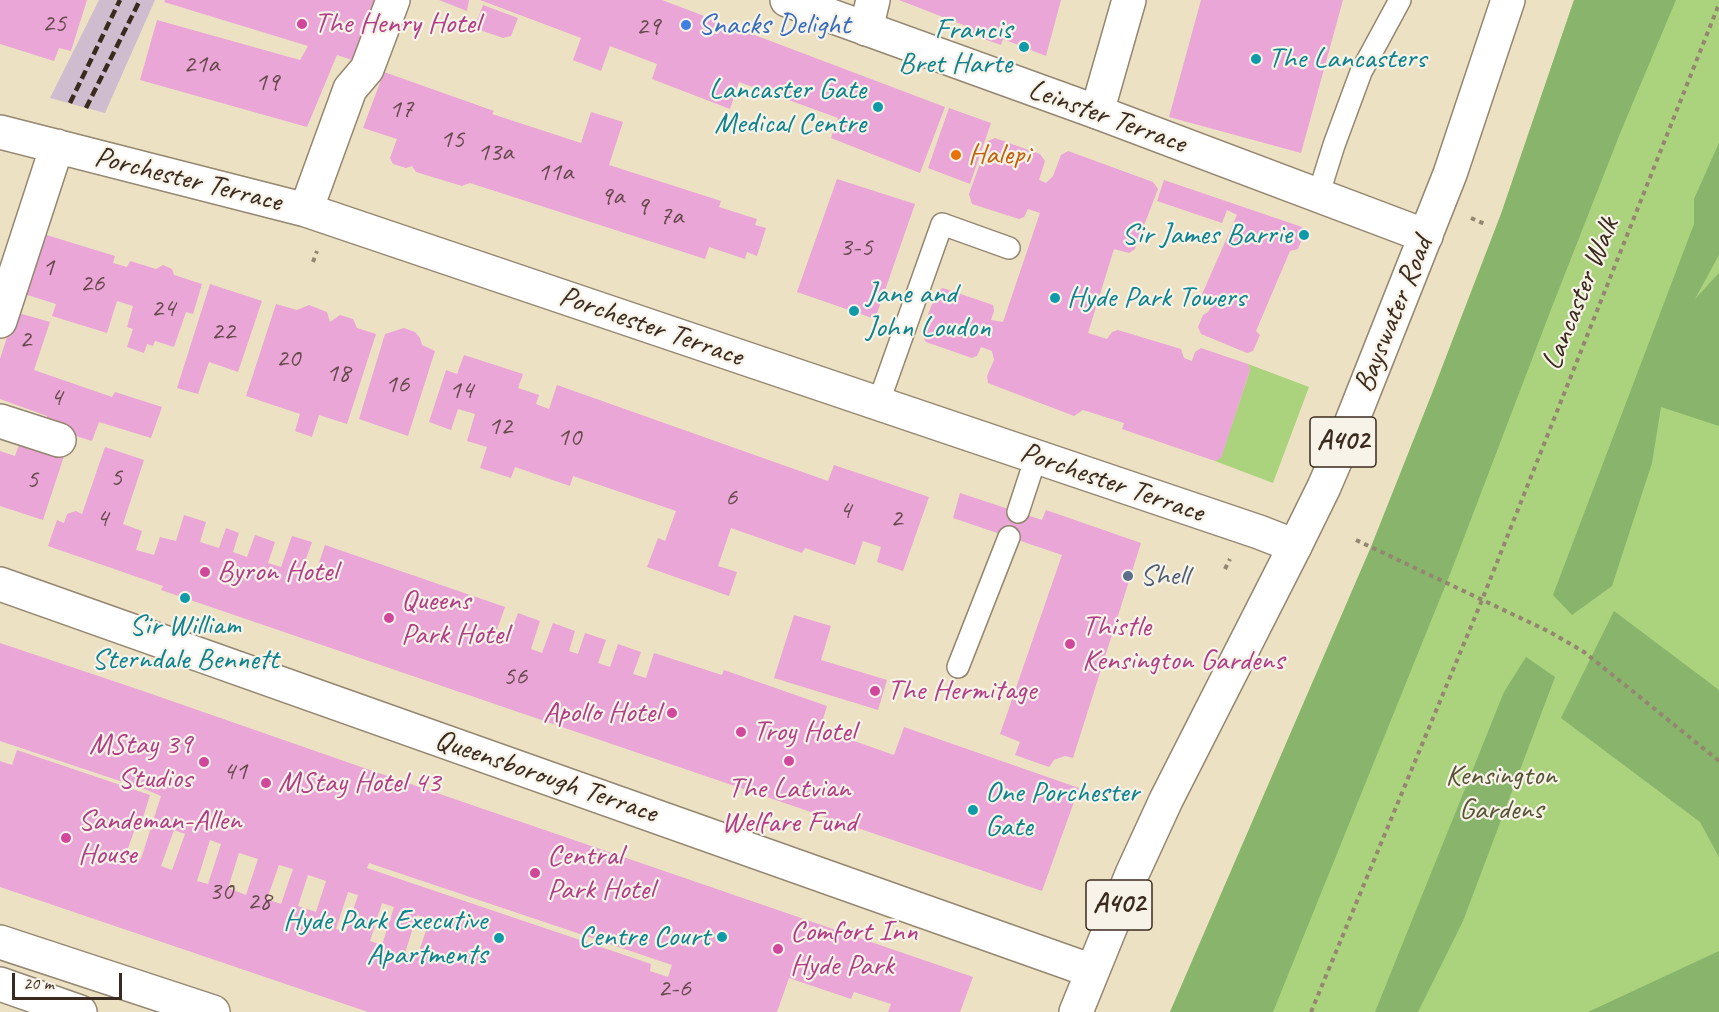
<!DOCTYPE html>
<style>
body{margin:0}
#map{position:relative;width:1719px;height:1012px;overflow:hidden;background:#ece2c3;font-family:Caveat,sans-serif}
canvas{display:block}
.scale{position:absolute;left:12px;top:973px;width:110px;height:27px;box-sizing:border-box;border:3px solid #3b2a1e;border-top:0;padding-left:8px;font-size:18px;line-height:21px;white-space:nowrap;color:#3b2a1e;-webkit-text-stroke:4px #f7f3e8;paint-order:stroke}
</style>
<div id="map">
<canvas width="1719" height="1012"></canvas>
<div class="scale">20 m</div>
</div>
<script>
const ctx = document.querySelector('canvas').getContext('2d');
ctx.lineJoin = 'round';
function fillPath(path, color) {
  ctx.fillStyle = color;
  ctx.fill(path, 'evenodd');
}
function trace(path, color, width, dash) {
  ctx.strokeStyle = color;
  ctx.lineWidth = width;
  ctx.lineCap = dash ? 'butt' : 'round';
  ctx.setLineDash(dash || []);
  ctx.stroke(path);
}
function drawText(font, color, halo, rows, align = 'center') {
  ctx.font = font + ' Caveat,sans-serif';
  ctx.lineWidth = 4.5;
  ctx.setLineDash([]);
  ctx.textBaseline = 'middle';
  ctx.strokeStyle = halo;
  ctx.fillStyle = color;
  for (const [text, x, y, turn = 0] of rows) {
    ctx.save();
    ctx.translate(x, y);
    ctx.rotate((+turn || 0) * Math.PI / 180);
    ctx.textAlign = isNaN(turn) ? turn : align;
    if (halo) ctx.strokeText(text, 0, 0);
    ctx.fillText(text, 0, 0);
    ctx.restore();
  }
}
const industrial = new Path2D(`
 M99,0H155L105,113L50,98Z`);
const green = new Path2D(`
 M1574,0H1719V1012H1170L1371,547L1433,391L1501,214Z
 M1248,364L1309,387L1273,483L1215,461L1221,457L1250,370Z`);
const forest = new Path2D(`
 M1574,0H1676L1621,131L1550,312L1452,569L1273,1012H1170L1371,547L1433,391L1501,214Z
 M1719,143V255L1695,299L1719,273V426L1661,407L1652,463L1612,586L1572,615L1553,595L1694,224V199Z
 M1614,611L1719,690V857L1700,822L1561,718Z
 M1526,657L1555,677L1463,921L1418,1012H1375L1504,692Z
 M1719,951V1012H1588Z`);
const building = new Path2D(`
 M0,0H87L71,51L59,48L54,61L0,44Z
 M165,0H378L352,60L337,55L307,127L140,80L157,20L300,60L308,46L164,2Z
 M439,0H469L467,11Z
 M480,0H662L945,107L920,173L831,138L838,118L739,82L730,109L652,79L657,64L610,46L601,71L573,60L581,38Z
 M899,0H1061L1046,56L1003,39L1001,45L970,34L971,28Z
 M1201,0H1343L1301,153L1169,117Z
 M483,5L518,18L511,36L503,38L480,30L476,23Z
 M384,72L494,111L492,114L581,143L591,112L623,122L609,165L721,201L719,207L757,219L755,225L766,228L757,256L747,252L745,259L709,247L705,259L470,183L462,186L416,172L412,166L406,168L393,164L390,158L397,139L363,128Z
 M949,108L991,123L970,184L928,168Z
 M995,138L1040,154L1045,161L1039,180L1046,183L1053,176L1061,155L1068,151L1153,182L1158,189L1135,249L1129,253L1114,249L1088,333L1107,339L1112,332L1118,330L1181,349L1184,358L1192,361L1195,352L1201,348L1248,364L1250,370L1221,458L1215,461L1122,429L1124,423L1083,410L1074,416L988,383L987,376L994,360L992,351L981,347L977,356L972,358L926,342L921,333L937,291L943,288L993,305L994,311L991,320L1003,322L1040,213L1028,209L1024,217L1019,219L972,204L969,194L988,141Z
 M837,179L915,204L875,319L797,292Z
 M1164,180L1302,227L1305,232L1298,249L1290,251L1256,331L1260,335L1253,351L1247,353L1201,334L1198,327L1203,315L1208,312L1212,306L1199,301L1237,215L1227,210L1222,223L1157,201Z
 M40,233L115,256L113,263L127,267L130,261L156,269L163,265L172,269L174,275L202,284L193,314L186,312L174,347L155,341L153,346L147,344L144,353L127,347L133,329L127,327L133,306L117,301L107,333L52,316L56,304L21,293Z
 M210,284L262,301L238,372L209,362L198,394L177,388Z
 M276,304L297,310L309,305L327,312L330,322L340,315L353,319L357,328L376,334L347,424L319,415L312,437L295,431L300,414L246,396Z
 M15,312L50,322L34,370L112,397L115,392L162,407L151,438L99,422L92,441L50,428L47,416L0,399V359Z
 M404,328L415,332L420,338L422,345L435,351L408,436L359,419L385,334Z
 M464,355L523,374L518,388L539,395L536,404L549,409L557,385L828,481L834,465L929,497L903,571L877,562L881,547L863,541L855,565L805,548L802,553L731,528L718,566L737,572L729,596L647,567L658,538L665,541L676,511L573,476L570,486L515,467L511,478L480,468L487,447L467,441L475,414L458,409L451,430L429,422L446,370L457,374Z
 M20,442L64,456L43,520L0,506V451L15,456Z
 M105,447L144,460L123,524L142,531L136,550L154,555L160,537L176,541L184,515L206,522L200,542L219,548L226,528L239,533L233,552L247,557L255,535L275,542L268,563L281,567L292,536L312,542L301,573L314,578L325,545L505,607L494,638L507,643L518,613L540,621L531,649L542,653L553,623L575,631L569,651L578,654L585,633L606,640L598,663L610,667L618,644L641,652L633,674L646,678L654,653L722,675L724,670L827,706L820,729L894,755L904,727L1079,788L1042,891L161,590L163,586L48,546L57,520L64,523L67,514L76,511L82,514Z
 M960,493L1042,520L1046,510L1141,543L1073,758L1065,756L1054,760L1049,767L1015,755L1020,742L1000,734L1062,555L953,518Z
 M794,615L831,626L821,660L887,680L878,710L774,678Z
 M0,643L143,691L367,769L973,977L960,1012H888L891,1004L854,992L851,999L789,978L777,1012H368L0,887V761L12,765L17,750L150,795L142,821L138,820L126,854L141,859L161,796L147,790L0,741ZM174,830L185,834L172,870L161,866ZM210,840L221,844L208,884L197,881ZM239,853L258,859L246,895L228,888ZM369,863L672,965L668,977L650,971L651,964L367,868ZM279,865L293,869L281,904L267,899ZM308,875L326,881L316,912L298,906ZM348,892L358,895L346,932L336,929ZM382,903L394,907L382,945L370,941ZM417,915L430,919L417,957L405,953Z`);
const path = new Path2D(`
 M1471,218L1487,225
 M313,262L317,251
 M1356,540L1550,632L1584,652L1719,761
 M1225,569L1230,559
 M1311,1012L1482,600L1719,4`);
const service = new Path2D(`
 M1318,196L1334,145L1361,72L1400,0
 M878,404L942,224L1009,248
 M1018,512L1036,457
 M958,667L1009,537`);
const minor = new Path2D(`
 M866,29L873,0
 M1097,112L1129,0
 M0,132L306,210L1259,532L1295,546
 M306,210L350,89L367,69L393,0
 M0,321L57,146
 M0,421L59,440
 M0,584L1092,971
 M0,942L213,1012`);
const secondary = new Path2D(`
 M787,0L1097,112L1426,236
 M0,984L80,1012`);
const primary = new Path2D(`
 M1076,1012L1132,874L1166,800L1295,546L1324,487L1348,431L1450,174L1508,0`);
const rail = new Path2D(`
 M70,103L120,0
 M86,108L140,0`);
const markers = [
 [302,24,6,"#d1479c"],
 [686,25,6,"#3f7fe0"],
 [1024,47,6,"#0f9aa8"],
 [1256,59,6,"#0f9aa8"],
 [878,107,6,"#0f9aa8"],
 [956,155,6,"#e8710a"],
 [1304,235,6,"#0f9aa8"],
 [1055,298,6,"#0f9aa8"],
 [854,311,6,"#0f9aa8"],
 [205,572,6,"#d1479c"],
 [1128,576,6,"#5c6f8a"],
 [185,598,6,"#0f9aa8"],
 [389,618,6,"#d1479c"],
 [1070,644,6,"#d1479c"],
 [875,691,6,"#d1479c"],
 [672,713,6,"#d1479c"],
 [741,732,6,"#d1479c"],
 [789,761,6,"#d1479c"],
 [204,762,6,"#d1479c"],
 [266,783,6,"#d1479c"],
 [973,810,6,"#0f9aa8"],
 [66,838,6,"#d1479c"],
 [535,873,6,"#d1479c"],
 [722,937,6,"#0f9aa8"],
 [499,938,6,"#0f9aa8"],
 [778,949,6,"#d1479c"]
];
const numberNames = [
 ["25",54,24],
 ["29",648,27],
 ["21a",201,65],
 ["19",267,83],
 ["17",401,110],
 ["15",452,140],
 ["13a",495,153],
 ["11a",555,173],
 ["9a",612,197],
 ["9",642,207],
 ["7a",671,217],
 ["3-5",856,248],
 ["1",48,268],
 ["26",92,284],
 ["24",163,309],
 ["22",223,332],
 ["2",25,340],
 ["20",288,359],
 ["18",338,374],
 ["16",397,385],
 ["14",461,391],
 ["4",56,398],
 ["12",500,427],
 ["10",569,438],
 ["5",116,478],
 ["5",32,480],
 ["6",731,498],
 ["4",845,511],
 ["4",102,519],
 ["2",896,519],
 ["56",515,677],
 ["41",235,772],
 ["30",221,892],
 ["28",259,902],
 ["2-6",674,989]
];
const shields = [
 [1343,442,66],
 [1119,905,66]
];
const shieldNames = [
 ["A402",1343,442],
 ["A402",1119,905]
];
const hotelNames = [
 ["The Henry Hotel",314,24],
 ["Byron Hotel",217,572],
 ["Queens",401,601],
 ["Park Hotel",401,635],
 ["Thistle",1082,627],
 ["Kensington Gardens",1082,661],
 ["The Hermitage",887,691],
 ["Apollo Hotel",660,713,"right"],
 ["Troy Hotel",753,732],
 ["MStay 39",192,745,"right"],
 ["Studios",192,779,"right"],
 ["MStay Hotel 43",278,783],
 ["The Latvian",789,789,"center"],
 ["Welfare Fund",789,823,"center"],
 ["Sandeman-Allen",78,821],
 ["House",78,855],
 ["Central",547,856],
 ["Park Hotel",547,890],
 ["Comfort Inn",790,932],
 ["Hyde Park",790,966]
];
const shopNames = [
 ["Snacks Delight",698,25]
];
const cultureNames = [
 ["Francis",1012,30],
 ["Bret Harte",1012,64],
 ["The Lancasters",1268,59,"left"],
 ["Lancaster Gate",866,90],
 ["Medical Centre",866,124],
 ["Sir James Barrie",1292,235],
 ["Jane and",866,294,"left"],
 ["John Loudon",866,328,"left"],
 ["Hyde Park Towers",1067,298,"left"],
 ["Sir William",185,626,"center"],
 ["Sterndale Bennett",185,660,"center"],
 ["One Porchester",985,793,"left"],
 ["Gate",985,827,"left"],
 ["Hyde Park Executive",487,921],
 ["Apartments",487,955],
 ["Centre Court",710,937]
];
const streetNames = [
 ["Leinster Terrace",1107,117,20],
 ["Porchester Terrace",188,180,14],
 ["Lancaster Walk",1581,294,-68],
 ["Bayswater Road",1394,315,-68],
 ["Porchester Terrace",651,327,19],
 ["Porchester Terrace",1112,483,19],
 ["Queensborough Terrace",546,777,19]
];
const foodNames = [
 ["Halepi",968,155]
];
const serviceNames = [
 ["Shell",1140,576]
];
const parkNames = [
 ["Kensington",1501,776],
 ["Gardens",1501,810]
];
fillPath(industrial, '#cfbdcf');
fillPath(green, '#abd27d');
fillPath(forest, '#88b46c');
fillPath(building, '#e9a6d6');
trace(service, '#948670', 24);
trace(minor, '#948670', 36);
trace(secondary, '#948670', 36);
trace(primary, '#948670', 36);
trace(path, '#948670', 4, [4.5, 4.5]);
trace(service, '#fff', 21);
trace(minor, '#fff', 33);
trace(secondary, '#fff', 33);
trace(primary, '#fff', 33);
trace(rail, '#3b2a1e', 4.5, [9, 4.5]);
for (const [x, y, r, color] of markers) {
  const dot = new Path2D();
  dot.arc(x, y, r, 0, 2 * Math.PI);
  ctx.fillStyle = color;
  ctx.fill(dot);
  trace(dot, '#f7f3e8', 2);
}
drawText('27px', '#66494c', null, numberNames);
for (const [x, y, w] of shields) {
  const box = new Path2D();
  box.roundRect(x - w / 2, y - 25, w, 50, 4.5);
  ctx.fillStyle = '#f7f3e8';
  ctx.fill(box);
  trace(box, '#3b2a1e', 1.5);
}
drawText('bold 28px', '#3b2a1e', null, shieldNames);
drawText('30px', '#b23c85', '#f7f3e8', hotelNames, 'left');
drawText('30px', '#366cbe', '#f7f3e8', shopNames, 'left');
drawText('30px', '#0d838f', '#f7f3e8', cultureNames, 'right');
drawText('30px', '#3b2a1e', '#f7f3e8', streetNames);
drawText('30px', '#c56008', '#f7f3e8', foodNames, 'left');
drawText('30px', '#4e5e75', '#f7f3e8', serviceNames, 'left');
drawText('30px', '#575436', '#f7f3e8', parkNames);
</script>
